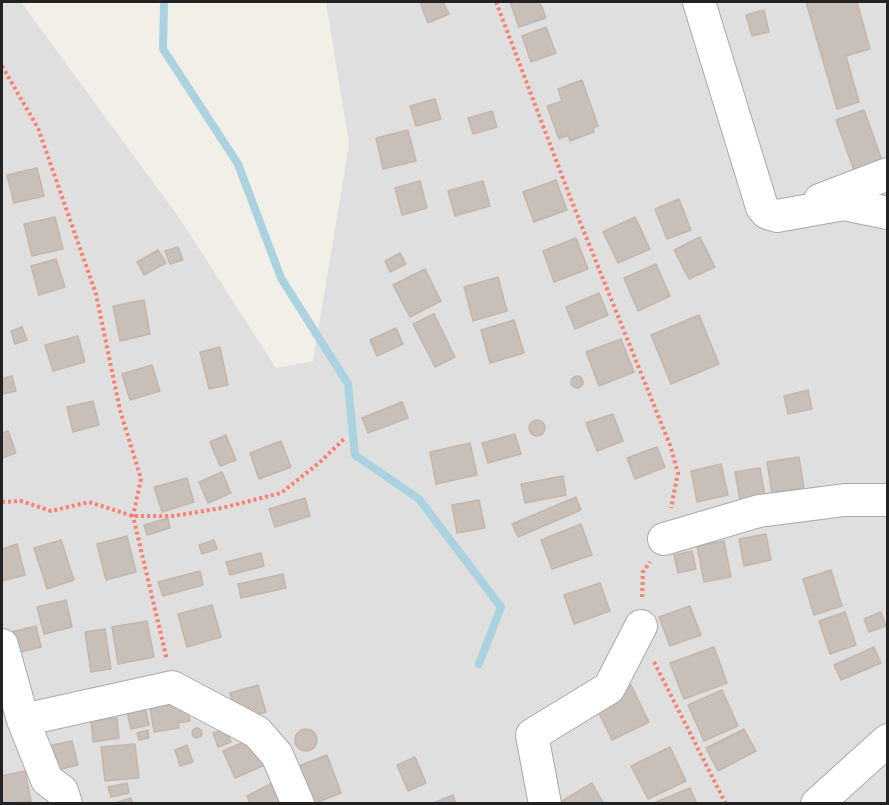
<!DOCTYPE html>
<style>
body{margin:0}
#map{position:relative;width:889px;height:805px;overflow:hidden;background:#f2efe9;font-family:Rubik,sans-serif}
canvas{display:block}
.frame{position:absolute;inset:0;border:3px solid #222;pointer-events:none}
</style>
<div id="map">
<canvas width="889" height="805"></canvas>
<div class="frame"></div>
</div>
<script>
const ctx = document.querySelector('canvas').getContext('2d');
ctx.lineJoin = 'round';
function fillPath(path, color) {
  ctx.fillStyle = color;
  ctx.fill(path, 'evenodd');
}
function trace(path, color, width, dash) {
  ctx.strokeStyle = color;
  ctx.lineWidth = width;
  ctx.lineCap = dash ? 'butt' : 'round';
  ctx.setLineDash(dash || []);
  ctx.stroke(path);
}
const residential = new Path2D(`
 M2,2H21L180,219L276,368L313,361L349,144L326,2H887V803L2,804Z`);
const stream = new Path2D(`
 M164,2L163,49L238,164L281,278L348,384L355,455L419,499L501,607L479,664`);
const building = new Path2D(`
 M420,2H443L449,14L428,23Z
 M510,2H540L546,18L519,27Z
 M806,2H857L870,49L846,56L859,102L837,109Z
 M764,10L769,32L752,36L746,15Z
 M546,27L556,53L531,62L522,36Z
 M582,80L598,126L593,128L594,132L570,141L568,135L559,139L547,106L562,101L558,89Z
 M435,99L441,119L416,126L410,106Z
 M864,110L883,163L855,173L836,120Z
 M492,111L497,127L473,134L468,118Z
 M408,130L416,161L383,169L376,138Z
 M37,168L44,196L14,203L7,175Z
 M556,180L567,210L534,222L523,192Z
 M420,181L427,208L402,215L395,188Z
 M483,181L490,206L455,216L448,191Z
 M679,199L691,230L667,239L655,209Z
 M55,217L63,249L32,256L24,224Z
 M635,217L650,249L618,263L603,232Z
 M700,237L715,267L689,279L674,250Z
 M576,238L588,269L554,282L543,251Z
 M178,247L183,260L170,264L165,251Z
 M158,250L166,263L144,275L137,262Z
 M400,253L406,264L390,272L385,261Z
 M56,259L65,287L39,295L31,266Z
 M656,264L670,296L638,311L624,278Z
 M425,269L441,301L410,317L393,285Z
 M498,277L507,311L473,321L464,287Z
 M599,293L608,315L575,329L566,307Z
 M144,300L150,334L120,341L113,306Z
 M434,314L455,357L435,367L413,324Z
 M699,315L719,364L671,384L651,335Z
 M514,320L524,353L490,363L481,330Z
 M22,327L27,340L15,344L11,331Z
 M396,328L403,344L377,356L370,340Z
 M78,336L85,362L53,371L45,345Z
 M621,339L634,372L599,386L586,352Z
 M220,347L228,385L209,389L200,352Z
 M152,365L160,391L130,400L122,374Z
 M571 382a6 6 0 1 1 12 0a6 6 0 1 1-12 0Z
 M12,376L16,391L3,394L2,379Z
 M808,390L812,409L788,414L784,396Z
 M93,401L99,425L73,432L67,407Z
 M402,402L408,418L368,433L362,418Z
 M613,414L623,441L597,451L586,423Z
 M529 428a8 8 0 1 1 16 0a8 8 0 1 1-16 0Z
 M8,431L16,453L2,458V433Z
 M515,434L521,454L488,463L482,443Z
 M226,435L236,460L220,466L210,442Z
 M281,441L291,467L259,479L250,453Z
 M470,443L477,475L436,484L430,452Z
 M657,447L665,467L635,479L627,458Z
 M799,457L804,488L772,493L767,462Z
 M721,464L728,495L697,502L691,471Z
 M760,468L766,502L741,506L735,472Z
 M222,472L231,493L208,503L199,482Z
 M563,476L566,495L525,503L521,484Z
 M187,478L194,502L162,512L154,487Z
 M576,497L581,510L518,537L512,524Z
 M305,498L310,516L275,527L269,509Z
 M479,500L485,528L457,533L452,505Z
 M168,518L170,528L147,535L144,525Z
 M581,524L592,555L552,569L541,540Z
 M766,534L771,560L744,566L739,539Z
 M127,536L136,572L106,580L97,544Z
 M61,540L74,580L47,589L34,548Z
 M214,540L217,549L202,554L199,545Z
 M724,541L731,577L704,582L697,546Z
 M17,544L25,575L2,581V549Z
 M692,551L696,569L678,573L674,555Z
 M261,553L264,566L230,575L226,562Z
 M831,570L842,606L814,615L803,579Z
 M200,571L203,585L163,596L158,582Z
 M283,574L286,588L241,598L238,584Z
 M600,583L610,611L574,624L564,595Z
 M66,600L72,627L44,634L37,607Z
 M212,605L221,637L187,647L178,614Z
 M690,606L701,635L670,646L659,617Z
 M845,612L856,645L830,654L819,621Z
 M881,612L886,626L869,632L864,619Z
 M147,621L154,657L118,664L112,627Z
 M36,626L41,647L17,653L11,632Z
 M105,629L111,669L91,672L85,632Z
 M714,647L727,683L684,699L670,663Z
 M874,647L881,663L841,680L834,665Z
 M258,685L266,712L238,720L230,693Z
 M631,685L649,722L612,740L594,703Z
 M722,690L738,726L704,741L688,705Z
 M186,701L190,721L178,723L179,728L154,732L150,708Z
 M144,703L149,725L131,729L126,707Z
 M117,718L119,738L93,742L91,721Z
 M192 733a5 5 0 1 1 10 0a5 5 0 1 1-10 0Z
 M295 740a11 11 0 1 1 22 0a11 11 0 1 1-22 0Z
 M226,729L231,742L218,747L213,733Z
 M744,729L756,751L718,771L706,748Z
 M148,730L149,738L139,740L137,733Z
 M253,738L265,765L235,778L223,751Z
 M72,741L78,765L54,771L48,746Z
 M135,744L139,778L105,781L101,747Z
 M187,745L193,762L180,766L175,750Z
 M670,747L686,781L648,799L631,766Z
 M327,755L341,793L313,804L296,767Z
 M415,757L426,783L408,791L397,765Z
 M25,771L31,801L2,804V776Z
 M276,781L288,804H250L247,796Z
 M127,783L129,793L111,797L108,787Z
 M592,783L604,804H564L562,801Z
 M690,788L697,804H657L656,802Z
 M453,795L456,804H431Z
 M131,798L133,804H111Z`);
const path = new Path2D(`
 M496,2L572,202L670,445L678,473L671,508
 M2,66L38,128L96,294L120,410L141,479L133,516L167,660
 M2,502L21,501L51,511L89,502L133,516H173L222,508L281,493L319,463L345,438
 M642,597L643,572L650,562
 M654,662L726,804`);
const street = new Path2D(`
 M699,2L762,207L767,213L777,216L844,204L888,213
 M820,200L888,174
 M664,539L759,511L845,500H888
 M2,645L23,720L47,780L62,791L66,804
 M23,720L172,687L257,732L277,755L298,804
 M545,804L532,735L609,688L641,626
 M817,804L888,740`);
fillPath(residential, '#e0dfdf');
trace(stream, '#aad3df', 8);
fillPath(building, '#c7bfb8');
trace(building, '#c4b6ab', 1.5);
trace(street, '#a9a9a9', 34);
trace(path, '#fa8072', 4, [3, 3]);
trace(street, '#fff', 32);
</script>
